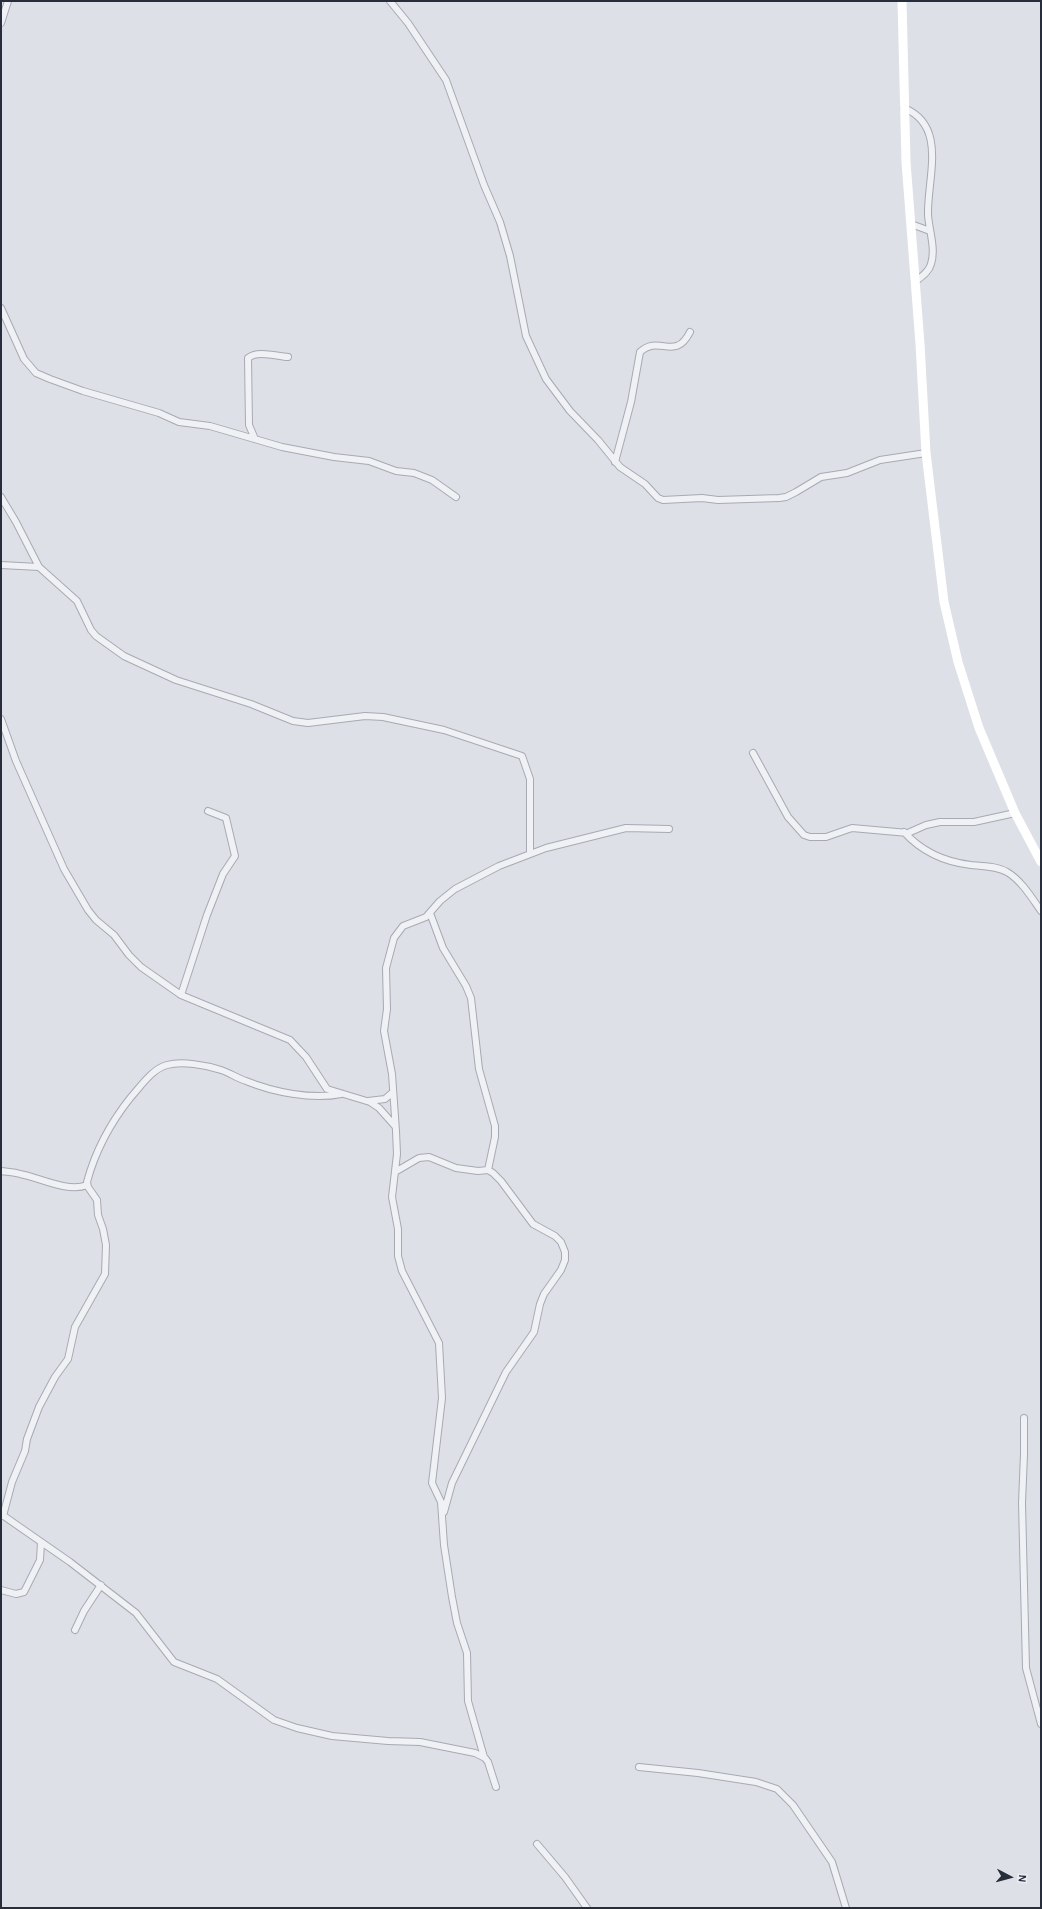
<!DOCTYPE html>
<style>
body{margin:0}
#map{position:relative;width:1042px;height:1909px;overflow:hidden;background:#dde0e6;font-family:"Alegreya Sans",sans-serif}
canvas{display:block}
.frame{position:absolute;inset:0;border:2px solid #282d3b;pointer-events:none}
.north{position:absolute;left:990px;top:1857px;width:40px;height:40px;-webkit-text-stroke:3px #eceef3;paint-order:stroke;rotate:96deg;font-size:11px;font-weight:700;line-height:16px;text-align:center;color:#282d3b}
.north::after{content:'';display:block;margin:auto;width:14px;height:18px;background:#282d3b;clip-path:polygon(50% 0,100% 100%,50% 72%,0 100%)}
</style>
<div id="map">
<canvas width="1042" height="1909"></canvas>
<div class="frame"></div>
<div class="north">N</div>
</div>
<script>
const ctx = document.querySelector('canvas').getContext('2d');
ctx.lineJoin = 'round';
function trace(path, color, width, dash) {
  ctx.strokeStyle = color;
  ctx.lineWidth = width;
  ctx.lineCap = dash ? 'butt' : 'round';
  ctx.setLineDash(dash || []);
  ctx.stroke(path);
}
const street = new Path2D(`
 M390,1L408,23L446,80L484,185L500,222L510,256L526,336L546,379L570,411L598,440L620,467L645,484L658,498L663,500L702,498L718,500L779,498L786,497L796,492L821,477L847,473L880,460L926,453
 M1,23L8,1
 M904,108C948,126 927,178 928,215C929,230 936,249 931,264C929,272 921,277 915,282
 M911,224L930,231
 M1,308L24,359L36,373L50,379L83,391L159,413L179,422L210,426L282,447L334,457L369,461L396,471L414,473L432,480L456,497
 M255,439L249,425L248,358C257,350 276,356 288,357
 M615,462L631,402L640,352C659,334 675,362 690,332
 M1,497L16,522L39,567L77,601L91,630L96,636L124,656L176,680L251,704L293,721L308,723L365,716L383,717L444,730L522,756L530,779V854
 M1,565L39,567
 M1,719L16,761L64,869L88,910L96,920L114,935L129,955L141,967L181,995L290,1040L306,1057L327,1089L370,1102L379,1108L395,1126
 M753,753L788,817L804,835L810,837H826L852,828L908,833L926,825L940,822H974L1015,813
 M904,832C922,852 945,862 971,865C983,866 997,866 1007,872C1021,880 1032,898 1041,911
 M430,913L443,948L466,986L471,998L479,1069L495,1126V1137L488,1170
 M181,995L207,915L223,874L235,856L226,818L208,811
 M368,1101L385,1099L393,1092
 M1,1171C7,1172 14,1172 20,1174C38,1177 68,1193 87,1185
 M395,1172L419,1158L429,1157L456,1168L478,1171L488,1170L493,1173L501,1181L533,1224L555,1236L561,1242L565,1252V1260L561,1270L544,1294L540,1304L534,1332L506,1372L452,1483L444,1512
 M1024,1418V1454L1022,1503L1026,1668L1041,1724
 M1,1514L70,1562L136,1613L174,1662L217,1679L274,1720L297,1728L332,1736L388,1741L420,1742L475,1753L485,1758L488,1762L496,1787
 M3,1516L12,1482L25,1451L27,1439L39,1407L55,1377L68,1359L75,1327L105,1274L106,1245L103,1229L98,1215L97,1200L88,1187L87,1182C95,1152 111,1122 131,1097C141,1086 152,1069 167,1065C182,1061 206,1065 221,1070C230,1073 237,1078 246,1081C273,1092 312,1100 341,1094
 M1,1590L16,1594L24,1592L40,1560L41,1542
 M75,1630L84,1611L101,1585
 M484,1757L468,1701L467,1653L457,1623L452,1597L444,1545L441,1502L432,1483L442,1398L439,1343L402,1271L398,1256V1229L392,1197L397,1154L396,1131L392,1074L384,1031L387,1009L386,968L394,938L403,926L426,917L440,901L455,889L499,866L546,848L626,828L669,829
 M639,1767L698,1773L756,1782L777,1789L793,1805L832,1862L846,1908
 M537,1844L565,1877L587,1908`);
const secondary = new Path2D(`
 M902,1L906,162L920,344L926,453L944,602L958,662L979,728L1015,813L1041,862`);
trace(street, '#a7aab3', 8);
trace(street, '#eff1f4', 6);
trace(secondary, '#fff', 9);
</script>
